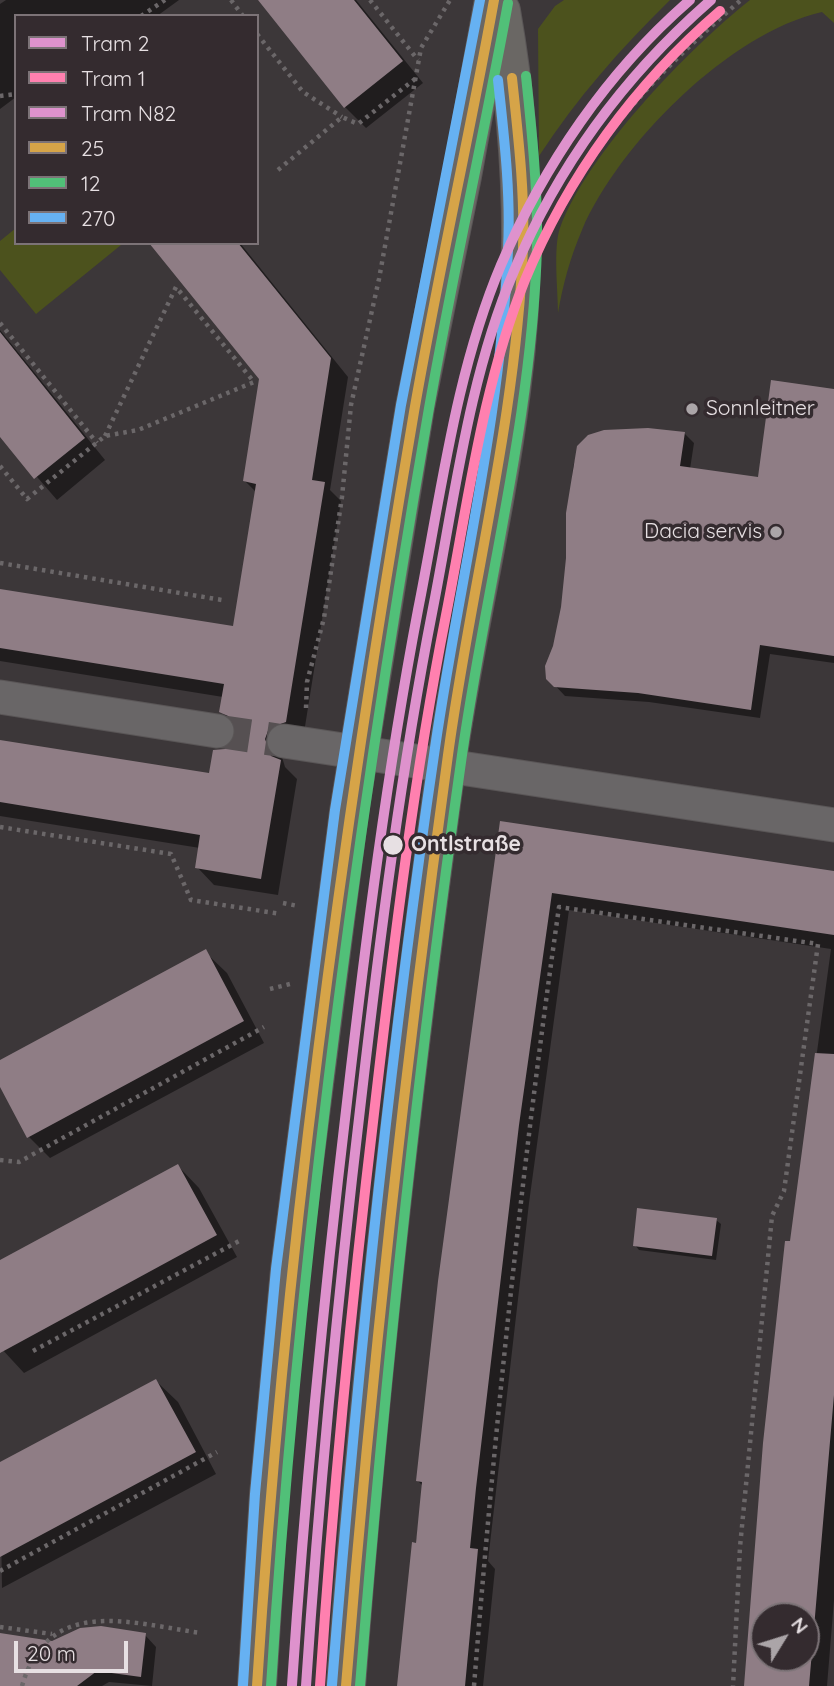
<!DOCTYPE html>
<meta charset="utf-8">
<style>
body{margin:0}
#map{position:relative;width:834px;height:1686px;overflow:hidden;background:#3c3739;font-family:Quicksand,sans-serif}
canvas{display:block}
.legend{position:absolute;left:14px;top:14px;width:245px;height:231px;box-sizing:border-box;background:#342b2f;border:2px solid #7c7377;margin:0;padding:9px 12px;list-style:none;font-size:21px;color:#e7e0e3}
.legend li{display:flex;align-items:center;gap:14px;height:35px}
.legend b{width:35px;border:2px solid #7c7377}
.north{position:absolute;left:750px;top:1602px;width:70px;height:70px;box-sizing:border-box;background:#342b2f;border:2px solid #7c7377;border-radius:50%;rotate:52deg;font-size:19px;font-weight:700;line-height:28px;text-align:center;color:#e7e0e3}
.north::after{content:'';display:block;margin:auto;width:24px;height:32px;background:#aba5a8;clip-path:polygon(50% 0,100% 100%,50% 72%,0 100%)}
.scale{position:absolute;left:14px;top:1641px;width:114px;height:32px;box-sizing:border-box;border:4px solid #e7e0e3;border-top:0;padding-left:9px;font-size:21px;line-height:24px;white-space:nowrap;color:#e7e0e3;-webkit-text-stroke:5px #342b2f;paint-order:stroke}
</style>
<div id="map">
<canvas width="834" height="1686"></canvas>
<ul class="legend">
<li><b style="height:9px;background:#de92cd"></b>Tram 2</li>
<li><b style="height:9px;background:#ff80af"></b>Tram 1</li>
<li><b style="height:9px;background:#de92cd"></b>Tram N82</li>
<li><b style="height:9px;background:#d6a448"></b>25</li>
<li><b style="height:9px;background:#51c078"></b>12</li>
<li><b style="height:9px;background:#66b1f2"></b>270</li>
</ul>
<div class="north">N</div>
<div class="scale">20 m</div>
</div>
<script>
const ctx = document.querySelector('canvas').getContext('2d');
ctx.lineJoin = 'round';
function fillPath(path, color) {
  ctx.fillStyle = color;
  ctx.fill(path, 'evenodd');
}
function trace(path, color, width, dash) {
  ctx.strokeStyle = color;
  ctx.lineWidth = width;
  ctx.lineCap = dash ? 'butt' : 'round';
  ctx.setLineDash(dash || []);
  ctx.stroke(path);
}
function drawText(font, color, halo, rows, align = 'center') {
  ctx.font = font + ' Quicksand,sans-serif';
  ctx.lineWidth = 7;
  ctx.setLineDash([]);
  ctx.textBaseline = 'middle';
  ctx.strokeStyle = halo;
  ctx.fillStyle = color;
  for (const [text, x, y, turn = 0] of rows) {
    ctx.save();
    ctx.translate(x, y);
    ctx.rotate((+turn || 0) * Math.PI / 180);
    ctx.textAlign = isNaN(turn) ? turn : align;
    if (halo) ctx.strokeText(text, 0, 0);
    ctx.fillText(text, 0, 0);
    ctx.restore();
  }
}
const green = new Path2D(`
 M564,0H670C620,49 577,98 539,156L538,29L555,6Z
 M750,0H834V23L822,12C729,33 619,144 582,230C570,258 563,284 558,313C558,291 553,247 560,228C587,154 688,49 750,0Z
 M16,228V243L121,245L36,314L0,270V241Z`);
const shadow = new Path2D(`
 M6,0H179L157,16H16V97L0,109V4Z
 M260,0H356L423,83L366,128L345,107Z
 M151,243H240L348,377L330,490L341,501L303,739L282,757L285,767L297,779L278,895L214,885L197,867L200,848L0,816V741L211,775L238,735L237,727L221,711L223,697L0,661V590L235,628L256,492L245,481L261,379Z
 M0,330L105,460L57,500L0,434Z
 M834,391V663L770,654L760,718L649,702L565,696L548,678L563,608L573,467L579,447L684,433L694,443L690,469L760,479Z
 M501,823L834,872V1600L827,1686H746L791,1243L831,949L569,910L529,1203L488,1561L495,1569L483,1686H399L423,1486L418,1481ZM764,1616H806V1658H764Z
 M205,952L227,973L264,1043L50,1158L29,1137L0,1083V1062Z
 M178,1166L199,1188L237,1257L24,1373L0,1347V1262Z
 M716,1220L721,1224L716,1260L639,1250L635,1245Z
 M156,1381L178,1402L216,1474L2,1588L0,1464Z
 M0,1635L52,1643L145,1635L156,1647L152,1686L109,1682L102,1686H0Z`);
const building = new Path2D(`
 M258,0H354L403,61L344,108Z
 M149,243H238L331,358L312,480L325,482L286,722L269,728L265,739L271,756L281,760L261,879L195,868L200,835L0,802V740L209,773L213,750L225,749L236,735L235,723L228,716L219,712L224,684L0,648V589L233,626L256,484L243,481L259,379Z
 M0,332L85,438L34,479L0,437Z
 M771,380L834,389V656L760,645L751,710L638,693L554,687L546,679L545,666L553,646L561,607L566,558V513L577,446L588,435L604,430L648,428L685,432L680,466L758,477Z
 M500,821L834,871V935L552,893L519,1125L476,1488L470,1548L478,1549L465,1686H397L412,1542L416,1543L419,1512L422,1482L416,1481L438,1281Z
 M206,949L244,1021L27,1138L0,1087V1060Z
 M815,1053L834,1054V1395L809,1686H744L763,1443L785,1241H790ZM764,1616H806V1658H764Z
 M178,1164L217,1235L0,1353V1260Z
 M637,1208L717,1218L712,1256L633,1246Z
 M156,1379L196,1452L0,1557V1462Z
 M101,1626L146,1633L141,1677L97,1671L77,1686H0V1633L52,1641L80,1628Z`);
const minorTunnel = new Path2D(`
 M217,731L284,741`);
const path = new Path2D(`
 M231,0L243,16
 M370,0L418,60
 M141,16L165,0
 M257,34L303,92L342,117
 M0,96L16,94
 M278,170L342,117L358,124L415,79
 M562,209C604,125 671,61 741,0
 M0,323L97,443
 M0,466L27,499L105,436L138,430L254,382L176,287L105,436
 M0,563L222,600
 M306,708L307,682L324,618L342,497L351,405L379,279L421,48L450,0
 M0,827L171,854L191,900L281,914
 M283,903L298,906
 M270,989L290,984
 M0,1160L19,1162L264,1027
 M33,1351L239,1241
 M0,1571L217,1452
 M0,1627L52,1634
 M22,1686C48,1595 130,1623 201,1633
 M474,1686C495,1425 522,1166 559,907L818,944L784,1191L772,1216L740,1547L733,1686`);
const minor = new Path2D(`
 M0,697L217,731
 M284,741L834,825`);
const secondary = new Path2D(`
 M257,1686L269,1495L290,1270L349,812L415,407L462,176L494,0
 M346,1686C369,1379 404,1072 446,767C464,641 495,517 511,391C528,263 523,137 501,11`);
const bus1 = new Path2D(`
 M257,1686C284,1258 342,834 414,412C438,274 469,138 494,0
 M346,1686C371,1375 405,1065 448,755C471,586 516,420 523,248C525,191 518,135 512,78`);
const bus2 = new Path2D(`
 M271,1686C298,1259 355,835 428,414C452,276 483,140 508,3
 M360,1686C385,1375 418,1064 462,755C486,586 532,418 537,247C538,190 532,133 526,76`);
const bus3 = new Path2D(`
 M243,1685L255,1494L276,1269L335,810L401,405L480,0
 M332,1685C357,1372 389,1059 435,748C459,582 501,418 508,250C511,193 504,136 498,80`);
const tram1 = new Path2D(`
 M306,1686C319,1491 338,1296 361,1101C380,936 401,771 433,608C455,495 469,377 514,271C558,166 625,75 711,0`);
const tram2 = new Path2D(`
 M320,1686C333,1492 352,1298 375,1105C394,941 414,777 446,615C468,503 482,387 525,280C568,176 635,84 720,11`);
const tram3 = new Path2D(`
 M292,1685C305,1490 324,1296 347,1102C366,937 387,773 418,610C441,495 455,374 501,265C544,165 607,72 690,0`);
const markers = [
 [692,409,7,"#aba5a8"],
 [776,532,7,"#aba5a8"],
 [393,845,11,"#e7e0e3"]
];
const poiNames = [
 ["Sonnleitner",706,409],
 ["Dacia servis",762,532,"right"]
];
const stopNames = [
 ["Ontlstraße",411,845]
];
fillPath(green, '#4c521d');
fillPath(shadow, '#0007');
fillPath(building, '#8f7d85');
trace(minorTunnel, '#565052', 33, [33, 17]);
trace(minor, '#5a5657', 35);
trace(secondary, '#5a5657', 40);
trace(path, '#6b6769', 4.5, [3.5, 5]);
trace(minor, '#696667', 33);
trace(secondary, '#6a6764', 38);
trace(bus1, '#d6a448', 10);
trace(bus2, '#51c078', 10);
trace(bus3, '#66b1f2', 10);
trace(tram1, '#de92cd', 10);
trace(tram2, '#ff80af', 10);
trace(tram3, '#de92cd', 10);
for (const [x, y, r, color] of markers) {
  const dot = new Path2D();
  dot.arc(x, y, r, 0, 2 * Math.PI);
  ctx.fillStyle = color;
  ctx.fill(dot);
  trace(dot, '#342b2f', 2.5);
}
drawText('21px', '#e7e0e3', '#342b2f', poiNames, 'left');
drawText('bold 21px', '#e7e0e3', '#342b2f', stopNames, 'left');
</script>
